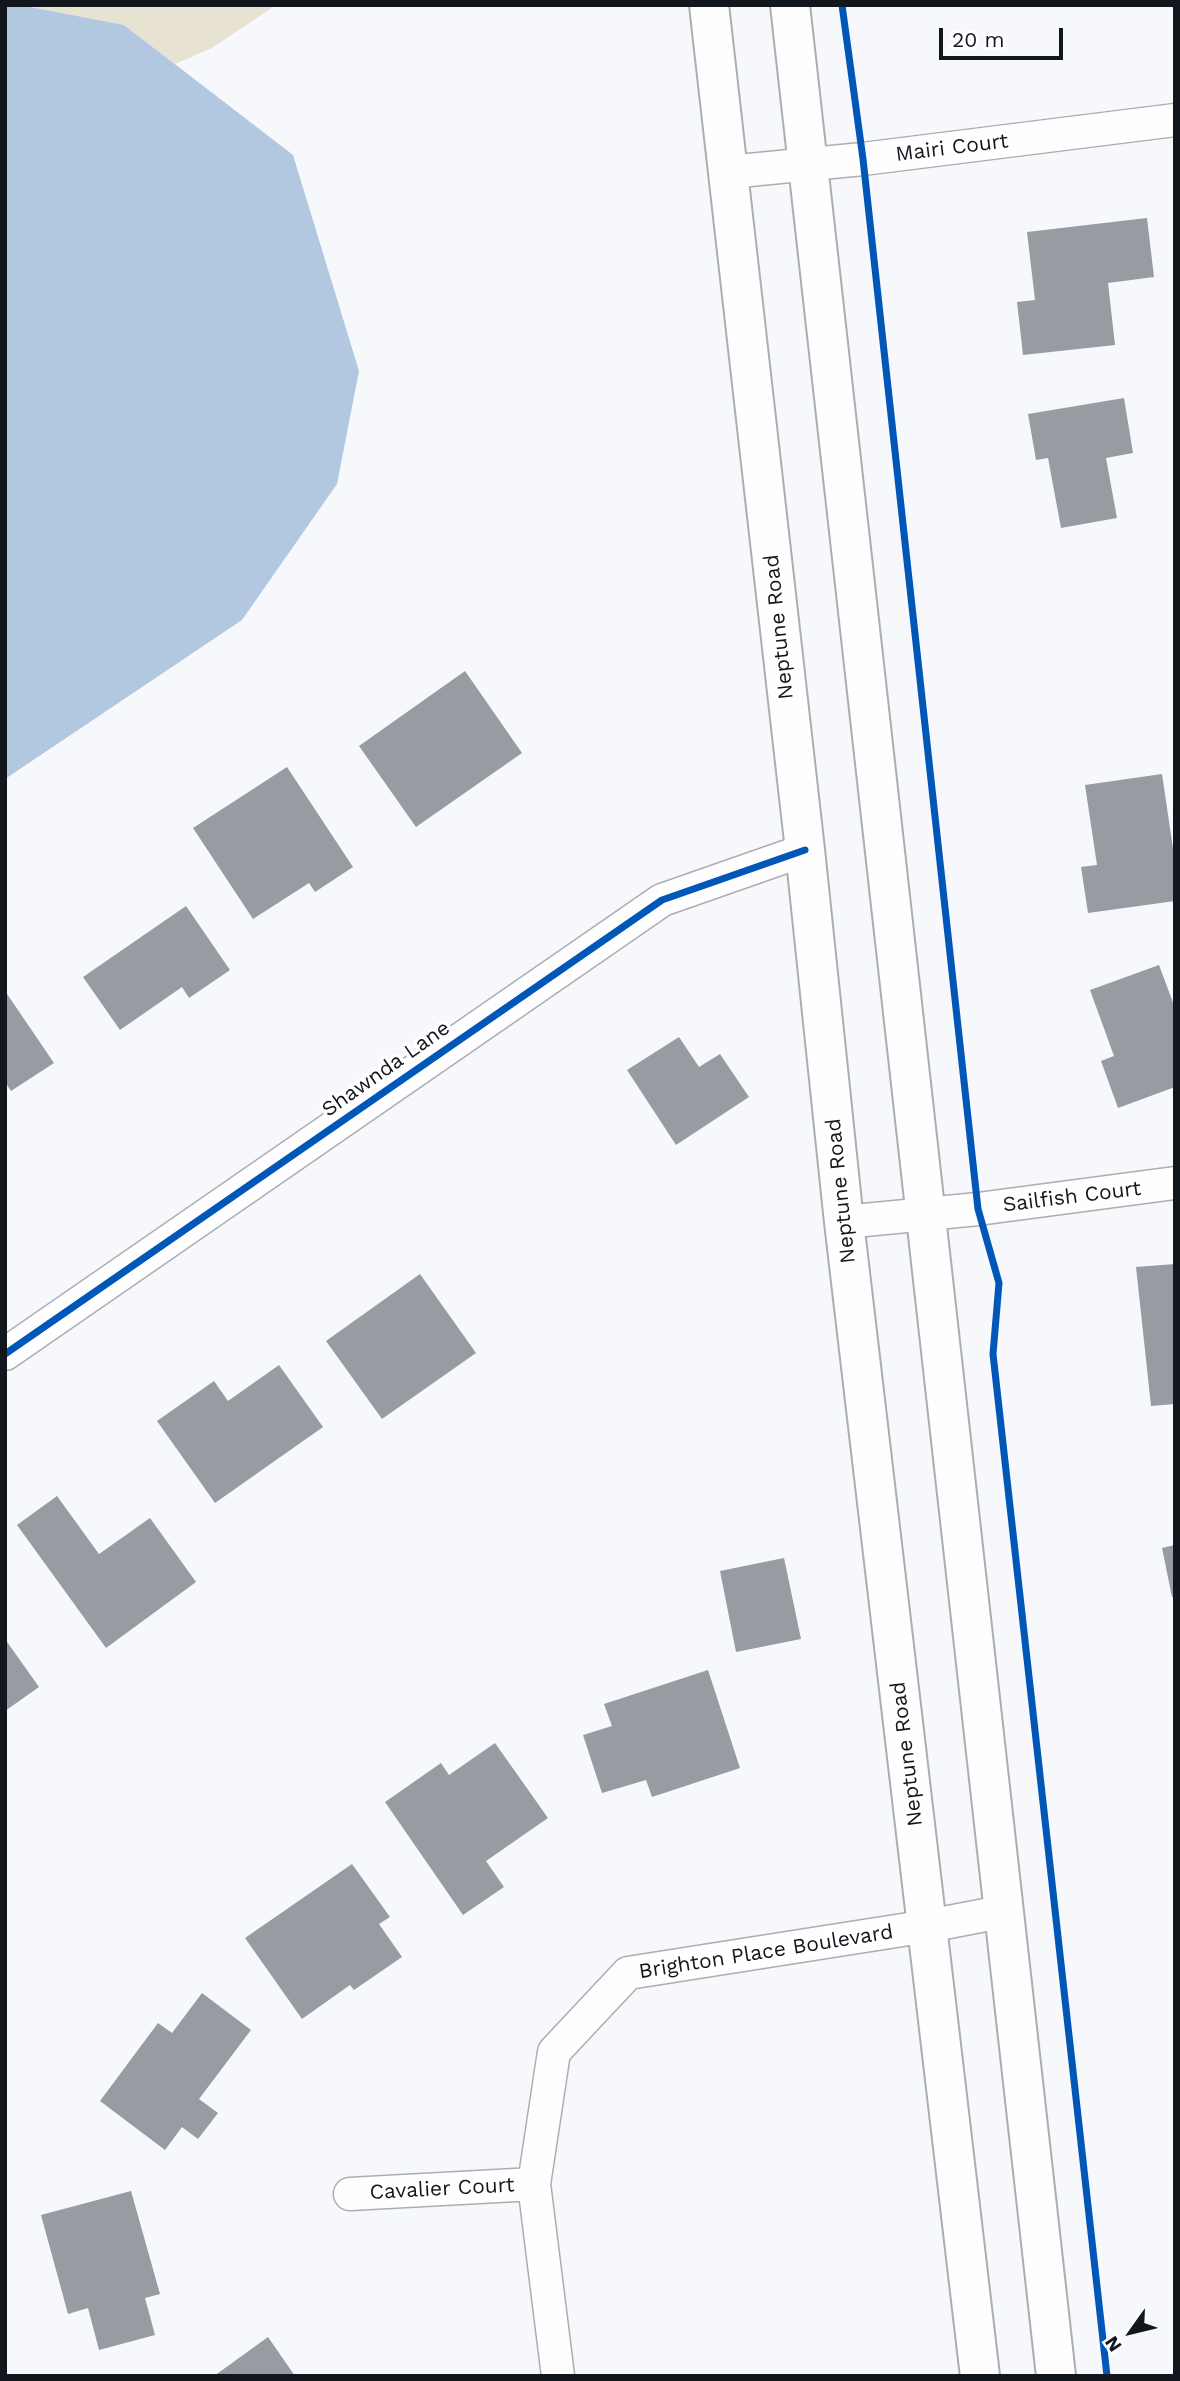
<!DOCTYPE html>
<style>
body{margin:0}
#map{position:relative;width:1180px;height:2381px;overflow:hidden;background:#f6f8fb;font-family:"Work Sans",sans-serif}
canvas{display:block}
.frame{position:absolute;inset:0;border:7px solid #11171d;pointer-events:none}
.north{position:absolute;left:1096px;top:2297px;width:70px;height:70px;-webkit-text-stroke:5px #fff;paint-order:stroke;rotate:236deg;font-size:19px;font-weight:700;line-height:28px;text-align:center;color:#11171d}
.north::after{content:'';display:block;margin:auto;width:24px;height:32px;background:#11171d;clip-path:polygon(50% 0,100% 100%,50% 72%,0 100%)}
.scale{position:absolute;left:939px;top:28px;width:124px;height:32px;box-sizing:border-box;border:4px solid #11171d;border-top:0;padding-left:9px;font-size:21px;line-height:24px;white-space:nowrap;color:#11171d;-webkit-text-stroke:5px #fff;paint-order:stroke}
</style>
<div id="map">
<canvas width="1180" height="2381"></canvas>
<div class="frame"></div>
<div class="north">N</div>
<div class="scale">20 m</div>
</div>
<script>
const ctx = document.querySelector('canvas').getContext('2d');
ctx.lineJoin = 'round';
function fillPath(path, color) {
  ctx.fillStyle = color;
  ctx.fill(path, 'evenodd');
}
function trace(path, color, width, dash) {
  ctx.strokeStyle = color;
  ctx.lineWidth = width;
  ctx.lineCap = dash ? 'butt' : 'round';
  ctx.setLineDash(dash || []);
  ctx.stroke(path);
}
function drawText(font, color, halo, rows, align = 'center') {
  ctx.font = font + ' "Work Sans",sans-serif';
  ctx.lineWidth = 7;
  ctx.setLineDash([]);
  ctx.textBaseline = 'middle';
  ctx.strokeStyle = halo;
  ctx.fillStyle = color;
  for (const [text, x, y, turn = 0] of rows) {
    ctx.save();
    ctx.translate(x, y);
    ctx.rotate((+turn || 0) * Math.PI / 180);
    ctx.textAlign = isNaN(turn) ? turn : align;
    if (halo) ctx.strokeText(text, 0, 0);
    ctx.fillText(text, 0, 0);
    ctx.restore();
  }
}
const green = new Path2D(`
 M20,5H276L212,48L175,64L124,25Z`);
const water = new Path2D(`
 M5,5H20L124,25L293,155L359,371L337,484L242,620L5,779Z`);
const building = new Path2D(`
 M1147,218L1154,277L1108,283L1115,345L1023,355L1017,302L1035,300L1027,232Z
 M1124,398L1133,453L1106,458L1117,518L1061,528L1048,458L1036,460L1028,414Z
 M465,671L522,753L416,827L359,746Z
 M287,767L353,867L315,892L309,883L253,919L193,828Z
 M1162,774L1175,862V901L1088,913L1081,867L1097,865L1085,785Z
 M186,906L230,970L189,998L182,987L120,1030L83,977Z
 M1159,965L1175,1008V1087L1118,1108L1101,1061L1114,1056L1090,990Z
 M5,991L54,1063L11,1091L5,1082Z
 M679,1037L699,1067L720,1054L749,1097L676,1145L627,1070Z
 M1175,1264V1404L1151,1406L1136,1267Z
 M420,1274L476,1353L382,1419L326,1341Z
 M279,1365L323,1427L215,1503L157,1421L214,1381L228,1401Z
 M57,1496L99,1554L150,1518L196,1582L106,1648L17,1525Z
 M1175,1545V1596L1172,1597L1162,1548Z
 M784,1558L801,1639L736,1652L720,1571Z
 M5,1639L39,1687L5,1711Z
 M708,1670L740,1768L652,1797L646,1780L602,1793L583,1735L612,1726L604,1704Z
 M495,1743L548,1818L486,1861L504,1887L463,1915L385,1802L441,1763L449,1775Z
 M352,1864L390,1917L379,1924L402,1957L354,1990L350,1985L302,2019L245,1938Z
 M202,1993L251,2030L199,2099L218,2113L198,2139L182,2127L165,2150L100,2101L158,2023L172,2033Z
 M131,2191L160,2294L145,2298L155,2335L99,2350L88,2308L68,2314L41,2215Z
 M268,2337L295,2376H214Z`);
const street = new Path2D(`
 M728,172L863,159L1175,120
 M844,1222L978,1209L1175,1183
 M5,1354L662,900L805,850
 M350,2194L534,2184
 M558,2376L534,2184L554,2052L628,1973L928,1926L1001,1912`);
const secondary = new Path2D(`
 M709,5L805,850L844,1222L980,2376
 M790,5C884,795 962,1586 1056,2376`);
const cycleway = new Path2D(`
 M842,5L863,159L978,1209L999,1283L993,1354L1107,2376
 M5,1354L662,900L805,850`);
const streetNames = [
 ["Mairi Court",952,148,-7],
 ["Neptune Road",779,627,-96],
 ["Shawnda Lane",386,1069,-35],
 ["Neptune Road",841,1191,-96],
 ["Sailfish Court",1072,1197,-7],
 ["Neptune Road",907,1754,-97],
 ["Brighton Place Boulevard",766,1952,-9],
 ["Cavalier Court",442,2189,-3]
];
fillPath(green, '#e7e2d1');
fillPath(water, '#b1c8e0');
fillPath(building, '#969ca2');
trace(street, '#aaaeb3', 35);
trace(secondary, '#aaaeb3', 42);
trace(street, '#fefefe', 32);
trace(secondary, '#fefefe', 38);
trace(cycleway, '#0057b8', 7);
drawText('21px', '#11171d', '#fff', streetNames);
</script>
